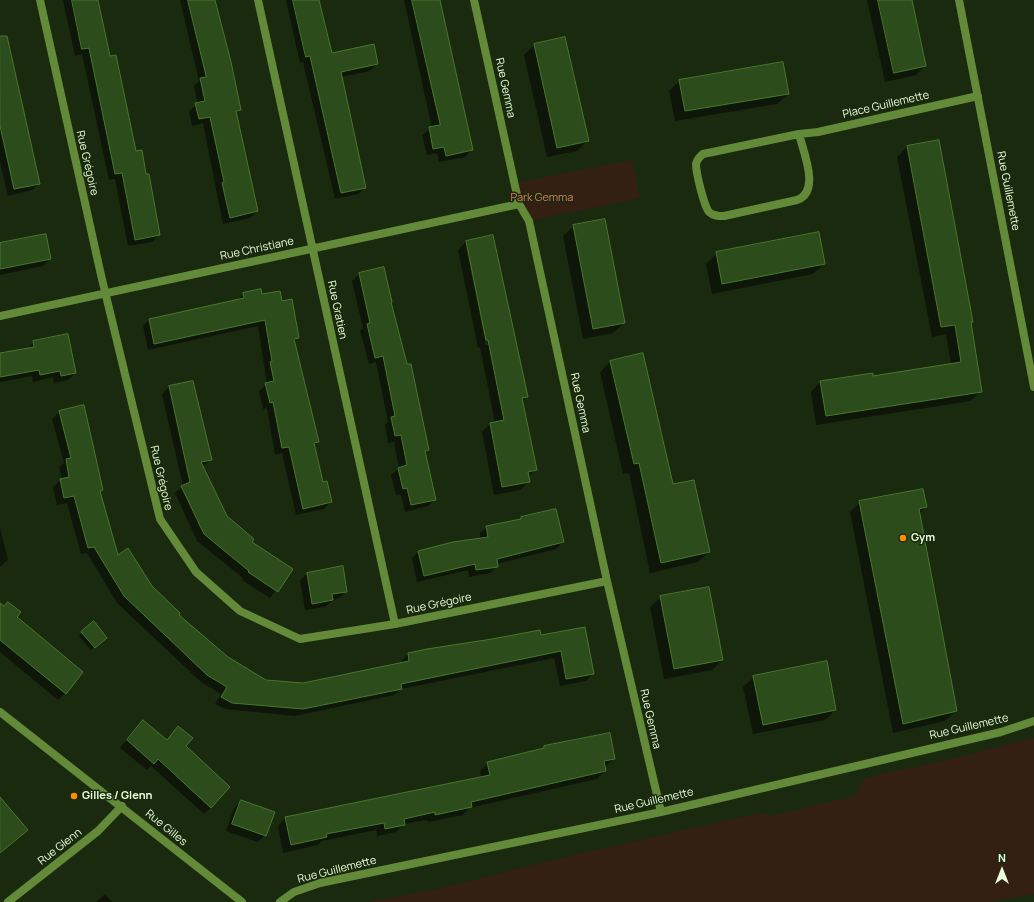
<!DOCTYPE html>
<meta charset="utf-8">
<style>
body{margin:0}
#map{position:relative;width:1034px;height:902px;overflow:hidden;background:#1a2a0f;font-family:Manrope,sans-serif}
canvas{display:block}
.north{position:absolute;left:982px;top:850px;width:40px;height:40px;-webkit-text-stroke:3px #1a2a0f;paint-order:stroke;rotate:0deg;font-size:11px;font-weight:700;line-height:16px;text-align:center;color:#e9ffd8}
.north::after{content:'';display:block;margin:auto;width:14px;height:18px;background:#e9ffd8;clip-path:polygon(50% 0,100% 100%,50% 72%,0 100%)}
</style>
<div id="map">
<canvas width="1034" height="902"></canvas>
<div class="north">N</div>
</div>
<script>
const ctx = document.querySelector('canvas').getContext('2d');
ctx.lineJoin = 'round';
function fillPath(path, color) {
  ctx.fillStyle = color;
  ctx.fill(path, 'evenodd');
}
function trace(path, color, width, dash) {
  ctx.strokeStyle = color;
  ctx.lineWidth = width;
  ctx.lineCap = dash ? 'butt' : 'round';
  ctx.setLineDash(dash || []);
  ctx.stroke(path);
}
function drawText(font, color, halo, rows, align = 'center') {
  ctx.font = font + ' Manrope,sans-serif';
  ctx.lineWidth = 3;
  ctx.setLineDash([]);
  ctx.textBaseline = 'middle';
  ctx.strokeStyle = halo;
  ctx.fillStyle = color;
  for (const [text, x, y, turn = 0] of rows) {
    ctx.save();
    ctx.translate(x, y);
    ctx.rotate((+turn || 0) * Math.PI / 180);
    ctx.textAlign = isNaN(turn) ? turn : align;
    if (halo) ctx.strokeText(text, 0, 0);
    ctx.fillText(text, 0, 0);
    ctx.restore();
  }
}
const green = new Path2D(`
 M632,160L640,198L529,221L514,183Z
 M1034,737V894L990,902H368L452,886L531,865L728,820L763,813L772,816L857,795L859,787L866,778L963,756Z`);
const shadow = new Path2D(`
 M63,0H97L109,58L159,235L152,242L128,246L115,179L109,180L82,54L75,56Z
 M180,0H214L239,110L235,114L257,211L250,218L223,224L203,123L192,126L189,111L198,104L194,86L199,81Z
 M286,0H317L331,54L377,64L370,71L341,77L365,187L358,194L335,199L303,62L300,63Z
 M404,0H440L472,150L465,157L439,162L437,153L427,155L422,135L432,128Z
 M867,0H911L925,66L916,75L885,82Z
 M0,34L39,184L32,190L8,196L0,162Z
 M534,45L588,140L577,151L547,157L524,55Z
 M680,81L788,94L777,104L675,121L669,91Z
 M907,147L972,321L971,323L981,391L971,401L816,425L811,392L820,382L873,377L951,365L946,334L932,337L897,157Z
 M574,226L624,323L613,333L583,339L563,236Z
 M466,242L527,397L522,401L536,469L528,477L529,482L520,490L494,495L482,432L490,424L495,423L480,347L478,348L458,250ZM466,247H468L488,345H486Z
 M0,245L50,259L43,266L0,275Z
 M717,253L824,264L813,274L712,294L706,264Z
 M359,274L391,302L390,303L428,450L425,453L435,499L428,506L405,512L401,494L396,495L391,475L399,468L394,442L388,443L385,424L388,422L376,362L369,364L360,331L363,328L352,281Z
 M244,293L262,295L281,302L298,337L294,342L317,442L314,446L322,483L331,502L324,509L296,515L282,453L275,455L267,408L263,409L259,391L267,384L258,326L148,350L143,326L150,319L237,301Z
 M34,342L75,373L68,380L54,383L53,377L33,382L32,376L0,382V354L27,349Z
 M611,361L672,485L709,552L698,562L650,573L629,473L623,474L600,372Z
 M169,387L211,459L202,467L226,517L250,542L291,570L270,598L242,580L243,578L197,541L175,493L183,486L162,394Z
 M83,406L102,490L99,493L117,556L151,587L177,615L228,657L266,681L304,684L402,663L401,661L408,654L540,636L584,628L593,674L586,681L560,686L554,658L401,689L394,695L295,716L225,709L215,704L221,694L201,682L117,603L87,553L81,554L67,503L57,505L53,487L62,479L59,467L64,463L52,419L59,412Z
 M860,502L926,507L919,514L956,711L945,721L893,733L850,512Z
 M521,518L563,542L556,549L497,564V566L490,573L469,577L468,570L417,582L412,558L418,552L480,539V533L487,527L518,521Z
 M0,528L8,560L0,567Z
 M307,574L346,592L339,598L333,600L325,607L305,610L300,580Z
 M661,597L722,660L712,670L664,679L650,607Z
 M0,611L16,617L65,693L58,700L0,652Z
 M82,633L103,641L91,650L79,636Z
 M754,677L835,710L825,720L753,734L743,687Z
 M136,729L166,741L172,734L184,746L211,807L204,814L151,766L147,770L120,748Z
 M544,747L614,759L604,767L605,771L597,779L469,808L463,815L428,822L427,820L404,824L396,832L377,836L376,830L322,841L318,845L283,853L278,826L285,818L481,777L480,771L488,763L542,750Z
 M241,801L265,835L258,842L226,831L234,808Z
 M105,894L112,902H96Z`);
const building = new Path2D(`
 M72,0H98L110,56L116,55L136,151L142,150L146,174H149L160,235L135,240L122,173L115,174L89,48L82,49Z
 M188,0H215L231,62L241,110L236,111L258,211L230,218L222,183L224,182L210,117L199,119L195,103L205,101L200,78L206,77Z
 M293,0H319L332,53L374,44L378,64L341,72L366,188L341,193L310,56L306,57Z
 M412,0H440L473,150L446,156L444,147L433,149L429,127L440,125Z
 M878,0H912L926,66L894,73Z
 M0,36H7L40,184L14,189L0,126Z
 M565,37L589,141L557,148L534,44Z
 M783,62L789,94L685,111L679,80Z
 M939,140L973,322H971L982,392L826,416L820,381L873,373V376L961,362L955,325L941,327L907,146Z
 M605,219L625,323L593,329L573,225Z
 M819,232L825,264L722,284L716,252Z
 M46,234L51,259L0,269V243Z
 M493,235L528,397L522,398L537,470L528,472L530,482L502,487L490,423L504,420L488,340H486L466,241Z
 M384,267L392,302H391L407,364H411L429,450L425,451L436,500L411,505L407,488L403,489L398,468L407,465L401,435L395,436L391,417L395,416L383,356L375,358L367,324L370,323L359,273Z
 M261,289L262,294L280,291L282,301L292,299L299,338L294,339L319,442L314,443L323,482L327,481L332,502L303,509L289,447L282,448L273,402L270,403L265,383L274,381L270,362L272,361L265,320L154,344L149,319L244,298L243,293Z
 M68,334L76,373L61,376L60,371L40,375L39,370L0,377V353L34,347L33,341Z
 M643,353L673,484L694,480L710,552L661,563L639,463L634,464L610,361Z
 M193,381L212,460L201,462L227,516L254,539L252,542L293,569L278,592L248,572L249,571L204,534L181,486L190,482L169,386Z
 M84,405L103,490L100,491L118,555L128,548L152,586L180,613L179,615L228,657L266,680L303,683L409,661L408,653L427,649L492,639L540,630L541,635L585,627L594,674L566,679L561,651L401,684L402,689L303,709L232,703L221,697L227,687L207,675L124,596L94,547L88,548L74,496L64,498L60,479L69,477L66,459L71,458L59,411Z
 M923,489L927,507L919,509L957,711L903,724L859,501Z
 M556,509L564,542L497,559L498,567L476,570L475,564L424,576L418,551L453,542L488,537L486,526L521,519V517Z
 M343,566L347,592L332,594L333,600L312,604L307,573Z
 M709,587L723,660L674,669L660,596Z
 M8,602L21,612L17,617L83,672L66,694L0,640V603L4,606Z
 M94,621L107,638L95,648L81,632Z
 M827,661L836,710L763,725L753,676Z
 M143,720L167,740L178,726L193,738L186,746L230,787L211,808L158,759L154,764L127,740Z
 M610,733L615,759L604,761L606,771L471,802L472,807L435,815V812L404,819L405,825L385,829L384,823L326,834L327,837L291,845L285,817L490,775L487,762L544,748V746Z
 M0,797L28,830L0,853Z
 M241,800L275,812L266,836L232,824Z`);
const minor = new Path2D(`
 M40,0L101,275L160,519L196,572L240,611L300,639L395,624L607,581
 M258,0L395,624
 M474,0L519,204L529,221L607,581L661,812
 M959,0L1034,387
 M799,134C803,151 821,192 797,200L724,216C718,216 713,216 709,212C704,206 696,173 696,164C697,160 699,157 703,154L799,134L818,132L978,96
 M0,316L519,204
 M0,712L242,902
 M8,902L98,831L122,806
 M280,902L294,892L320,883L661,812L1001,732L1034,721`);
const markers = [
 [903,538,4,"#ff8d04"],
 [74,796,4,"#ff8d04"]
];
const streetNames = [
 ["Rue Gemma",505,88,78],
 ["Place Guillemette",886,105,-13],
 ["Rue Grégoire",87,163,77],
 ["Rue Guillemette",1008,191,79],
 ["Rue Christiane",257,249,-12],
 ["Rue Gratien",337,310,78],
 ["Rue Gemma",580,403,78],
 ["Rue Grégoire",161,478,77],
 ["Rue Grégoire",439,604,-12],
 ["Rue Gemma",650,719,77],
 ["Rue Guillemette",969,727,-13],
 ["Rue Guillemette",654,801,-13],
 ["Rue Gilles",166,828,39],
 ["Rue Glenn",60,847,-38],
 ["Rue Guillemette",337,870,-14]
];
const parkNames = [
 ["Park Gemma",542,198]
];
const poiNames = [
 ["Gym",911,538],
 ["Gilles / Glenn",82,796]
];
fillPath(green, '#342012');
fillPath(shadow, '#0007');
fillPath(building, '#2c4c1b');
trace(building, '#47782c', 1);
trace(minor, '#638a39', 8);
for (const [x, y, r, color] of markers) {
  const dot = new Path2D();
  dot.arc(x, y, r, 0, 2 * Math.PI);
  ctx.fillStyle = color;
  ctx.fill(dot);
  trace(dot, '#1a2a0f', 1.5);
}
drawText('11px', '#e9ffd8', '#1a2a0f', streetNames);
drawText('11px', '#e5795f', '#1a2a0f', parkNames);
drawText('bold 11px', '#e9ffd8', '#1a2a0f', poiNames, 'left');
</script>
